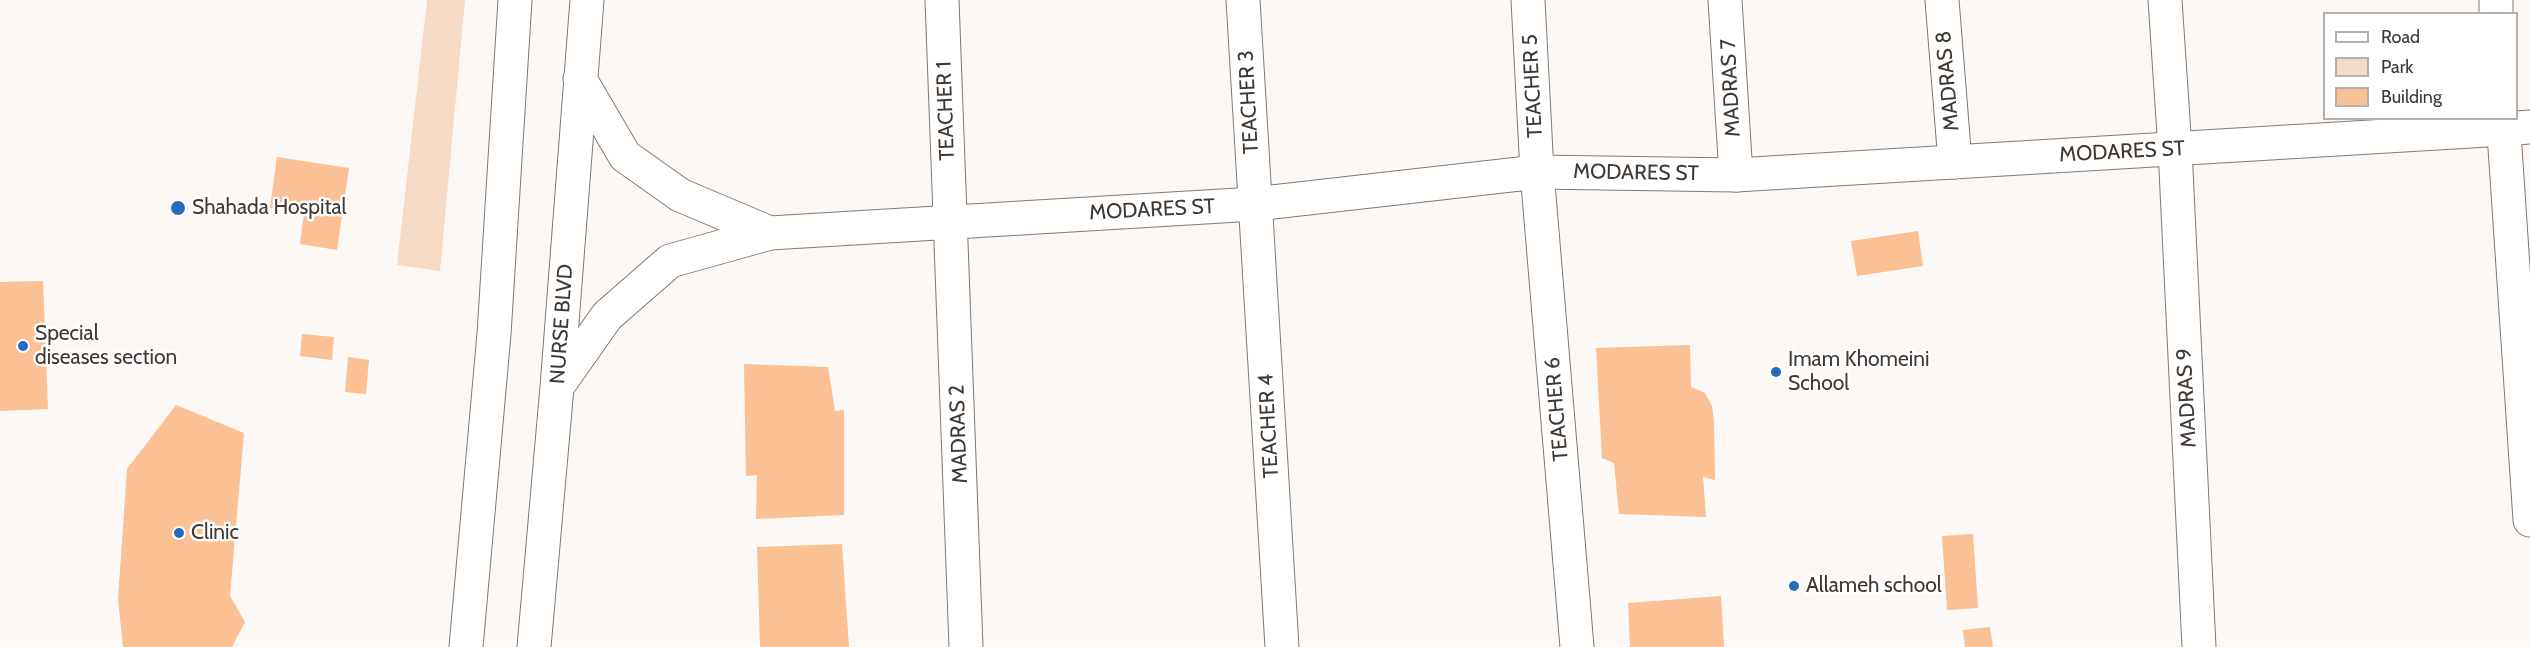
<!DOCTYPE html>
<style>
body{margin:0}
#map{position:relative;width:2530px;height:647px;overflow:hidden;background:#fcf8f6;font-family:Cabin,sans-serif}
canvas{display:block}
.legend{position:absolute;left:2323px;top:12px;width:195px;height:108px;box-sizing:border-box;background:#fff;border:2px solid #b2afad;margin:0;padding:8px 10px;list-style:none;font-size:18px;color:#3f3833}
.legend li{display:flex;align-items:center;gap:12px;height:30px}
.legend b{width:30px;border:2px solid #b2afad}
</style>
<div id="map">
<canvas width="2530" height="647"></canvas>
<ul class="legend">
<li><b style="height:8px;background:#fff"></b>Road</li>
<li><b style="height:16px;background:#f7dac4"></b>Park</li>
<li><b style="height:16px;background:#fbc093"></b>Building</li>
</ul>
</div>
<script>
const ctx = document.querySelector('canvas').getContext('2d');
ctx.lineJoin = 'round';
function fillPath(path, color) {
  ctx.fillStyle = color;
  ctx.fill(path, 'evenodd');
}
function trace(path, color, width, dash) {
  ctx.strokeStyle = color;
  ctx.lineWidth = width;
  ctx.lineCap = dash ? 'butt' : 'round';
  ctx.setLineDash(dash || []);
  ctx.stroke(path);
}
function drawText(font, color, halo, rows, align = 'center') {
  ctx.font = font + ' Cabin,sans-serif';
  ctx.lineWidth = 5;
  ctx.setLineDash([]);
  ctx.textBaseline = 'middle';
  ctx.strokeStyle = halo;
  ctx.fillStyle = color;
  for (const [text, x, y, turn = 0] of rows) {
    ctx.save();
    ctx.translate(x, y);
    ctx.rotate((+turn || 0) * Math.PI / 180);
    ctx.textAlign = isNaN(turn) ? turn : align;
    if (halo) ctx.strokeText(text, 0, 0);
    ctx.fillText(text, 0, 0);
    ctx.restore();
  }
}
const green = new Path2D(`
 M427,0H465L440,271L397,265Z`);
const building = new Path2D(`
 M277,157L349,168L337,250L300,244L304,213L270,208Z
 M1918,231L1923,266L1857,276L1851,241Z
 M43,281L48,409L0,411V282Z
 M302,334L334,337L332,360L300,356Z
 M1690,345L1691,387L1705,393L1712,406L1714,422L1715,480L1703,477L1706,517L1619,514L1614,463L1602,458L1596,348Z
 M348,357L369,360L366,394L345,392Z
 M744,364L828,367L835,411L844,410V515L756,519L757,475L746,476Z
 M176,405L244,433L230,596L245,622L232,647H123L118,599L127,469Z
 M1973,534L1978,608L1947,610L1942,536Z
 M842,544L849,647H760L757,547Z
 M1721,596L1724,647H1630L1628,603Z
 M1990,627L1993,647H1965L1963,630Z`);
const minor = new Path2D(`
 M942,0L966,647
 M1243,0L1282,647
 M1528,0L1537,172L1577,647
 M1725,0L1736,175
 M1942,0L1955,162
 M2165,0L2175,149L2199,647
 M2504,129L2530,127`);
const tertiary = new Path2D(`
 M2496,0V14
 M2503,118L2530,520
 M770,233L1255,204L1537,172L1736,175L2504,129`);
const secondary = new Path2D(`
 M580,79L625,156L680,195L770,233
 M557,387L607,316L670,261L770,233
 M466,647L494,334L515,0
 M534,647L557,387L587,0`);
const markers = [
 [178,208,8,"#276abb"],
 [23,346,6,"#276abb"],
 [1776,372,6,"#276abb"],
 [179,533,6,"#276abb"],
 [1794,586,6,"#276abb"]
];
const streetNames = [
 ["MADRAS 8",1948,81,-95],
 ["TEACHER 5",1533,86,-93],
 ["MADRAS 7",1731,88,-93],
 ["TEACHER 3",1249,102,-93],
 ["TEACHER 1",946,111,-92],
 ["MODARES ST",2122,152,-3],
 ["MODARES ST",1636,173,1],
 ["MODARES ST",1152,210,-3],
 ["NURSE BLVD",562,324,-86],
 ["MADRAS 9",2187,398,-93],
 ["TEACHER 6",1557,409,-95],
 ["TEACHER 4",1269,426,-93],
 ["MADRAS 2",959,434,-92]
];
const poiNames = [
 ["Shahada Hospital",192,208],
 ["Special",35,334],
 ["diseases section",35,358],
 ["Imam Khomeini",1788,360],
 ["School",1788,384],
 ["Clinic",191,533],
 ["Allameh school",1806,586]
];
fillPath(green, '#f7dac4');
fillPath(building, '#fbc093');
trace(minor, '#87776b', 35);
trace(tertiary, '#87776b', 35);
trace(secondary, '#87776b', 35);
trace(minor, '#fff', 33);
trace(tertiary, '#fff', 33);
trace(secondary, '#fff', 33);
for (const [x, y, r, color] of markers) {
  const dot = new Path2D();
  dot.arc(x, y, r, 0, 2 * Math.PI);
  ctx.fillStyle = color;
  ctx.fill(dot);
  trace(dot, '#fff', 2);
}
drawText('21px', '#3f3833', '#fff', streetNames);
drawText('21px', '#3f3833', '#fff', poiNames, 'left');
</script>
